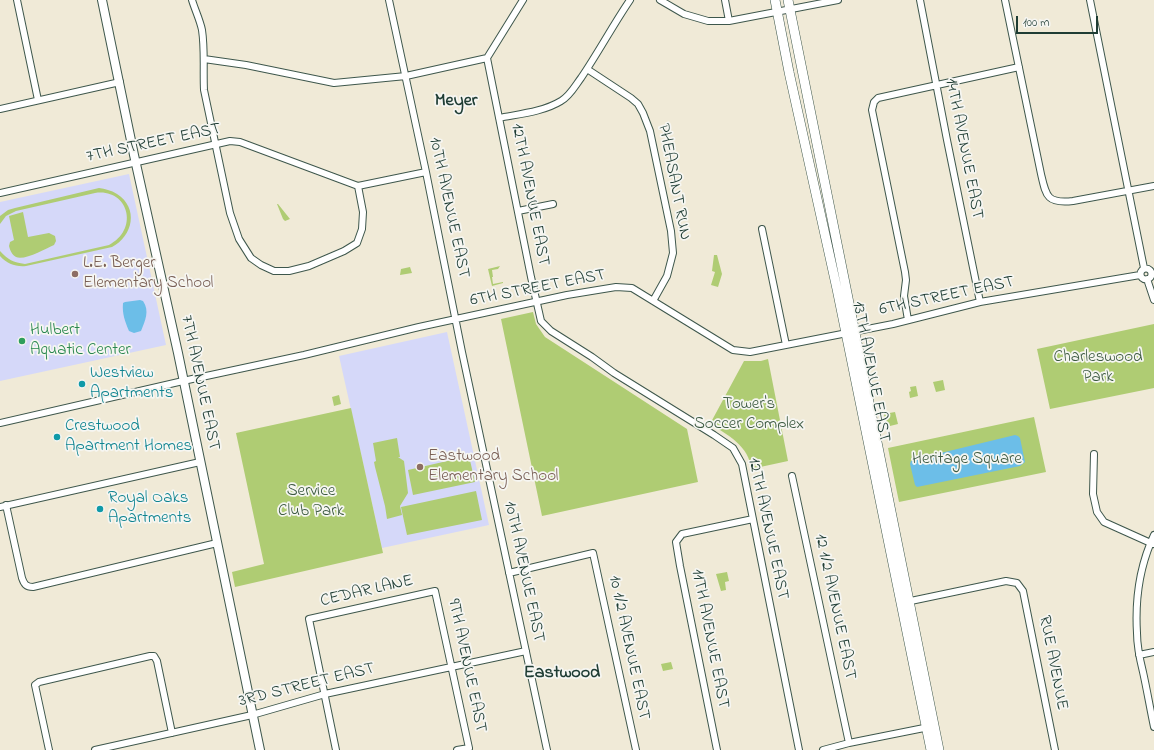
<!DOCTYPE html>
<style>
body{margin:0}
#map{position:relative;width:1154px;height:750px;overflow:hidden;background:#f0ead7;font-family:"Indie Flower",sans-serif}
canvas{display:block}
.scale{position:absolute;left:1016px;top:16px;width:82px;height:18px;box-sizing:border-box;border:2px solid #1f3d34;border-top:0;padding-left:5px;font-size:12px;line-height:14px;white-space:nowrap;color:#1f3d34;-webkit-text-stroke:3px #f6f6f2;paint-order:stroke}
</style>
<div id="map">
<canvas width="1154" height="750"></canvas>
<div class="scale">100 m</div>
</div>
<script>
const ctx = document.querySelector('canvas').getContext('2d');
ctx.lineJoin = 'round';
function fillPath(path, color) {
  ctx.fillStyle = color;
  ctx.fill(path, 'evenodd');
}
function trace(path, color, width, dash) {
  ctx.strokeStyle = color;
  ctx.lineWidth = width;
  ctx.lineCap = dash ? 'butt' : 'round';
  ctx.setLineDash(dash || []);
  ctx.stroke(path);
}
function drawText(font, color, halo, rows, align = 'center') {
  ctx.font = font + ' "Indie Flower",sans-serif';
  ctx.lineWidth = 3.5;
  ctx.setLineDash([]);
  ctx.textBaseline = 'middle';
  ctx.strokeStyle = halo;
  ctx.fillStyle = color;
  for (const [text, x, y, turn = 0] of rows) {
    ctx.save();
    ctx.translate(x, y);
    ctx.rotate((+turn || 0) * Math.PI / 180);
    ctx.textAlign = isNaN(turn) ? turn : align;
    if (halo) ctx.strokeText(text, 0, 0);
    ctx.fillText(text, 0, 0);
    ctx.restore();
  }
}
const built = new Path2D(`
 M129,174L166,345L0,381V202Z
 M447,332L489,525L382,548L339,356Z`);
const green = new Path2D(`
 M99,188C105,189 111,190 117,194C139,208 133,236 112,247L26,266C16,267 7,264 0,256V251C8,260 13,262 25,264L109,245C140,229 128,188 95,193L16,211L6,216L0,224V216L8,210L15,208Z
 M277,204H278L290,219L285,221L283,219Z
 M23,212L28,237L49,233L55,236L56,241L54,245C45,249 24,261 16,257C12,255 10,250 9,246L10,242L14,240L9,216Z
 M714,255H717L722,274L718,287L711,285L715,272L712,271Z
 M500,266L498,269L492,270L493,277H492L493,284L503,282V283L492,286L488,269Z
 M410,267L412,273L400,275L401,269Z
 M533,312L536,324L545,337L687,429L698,482L542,516L501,319Z
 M1154,324V388L1050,409L1037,349Z
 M768,359L788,461L751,469C750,447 727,434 710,424L744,361H761Z
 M943,380L945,390L936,392L933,382Z
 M916,386L918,396L910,398L909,392L911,391L910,387Z
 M339,395L341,404L334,406L332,397Z
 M351,408L383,553L235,587L232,572L264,564L236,433Z
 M895,412L898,424L886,427L884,414Z
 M1034,417L1046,472L899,502L888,448Z
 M397,438L400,457H398L404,461L408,493L400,506L402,515L387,519L385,506L375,467L374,462L376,461L373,443Z
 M469,456L475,482L413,495L408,470Z
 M476,491L482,520L407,535L401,507Z
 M727,572L729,581L725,582L726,590L721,591L716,574Z
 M671,662L673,669L663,671L661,664Z`);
const water = new Path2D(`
 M140,300L143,301C150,311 145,321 141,331L134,333L129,331C125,321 122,314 123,303L125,302Z
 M1015,435L1018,436L1020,438L1025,462L1020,466L917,487L915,485L910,464L911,461L916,459Z`);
const minor = new Path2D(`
 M17,0L38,100
 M192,0C195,10 200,20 202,30C205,50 203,70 204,90L230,213L239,239L251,258L261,265L274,271H289L309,266L344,251L357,243L362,229L363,212L358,186
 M389,0L426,172L462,352L547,750
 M523,0L487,58L531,277L541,321L551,331L592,357L614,373L714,435L733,448L742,464L799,750
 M660,0L684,14L708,21H729L838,0
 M725,0L729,21
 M920,0L947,140L980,302
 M1005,0L1041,174C1046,196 1047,204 1073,201L1154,186
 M1090,0L1144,268
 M204,59L246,65L334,83L406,76L487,58
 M587,69L631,98L638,104L643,113L650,131L671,231L673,253L667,276L653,301
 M0,109L120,82
 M499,118C519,114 543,112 561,101C570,96 575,86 581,78C598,53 613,25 630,0
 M0,193L230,141L240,142L358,186L426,172
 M518,211L553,204
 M762,229L786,345
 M1140.5 274a5.5 5.5 0 1 1 11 0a5.5 5.5 0 1 1-11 0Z
 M1147,279L1154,300
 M908,320L904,296L906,280L905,272L872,110L874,102L878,98L1019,67
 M0,423L183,381L304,355L419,327L567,295L616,287L632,288L733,350L750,352L893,324L980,302L1140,275
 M1094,454L1093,494L1097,512L1104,522L1153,544
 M792,476L849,743
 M6,505L22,578C24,584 26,587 33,587L217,543
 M0,507L200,462
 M1154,535C1140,565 1135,600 1137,633C1137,646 1140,660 1143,672C1147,690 1150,708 1154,727
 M509,573L593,553L636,750
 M906,602L1006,581L1017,583L1023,591L1055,750
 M1139,655L1154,652
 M49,750L35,685L39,682L150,656H154L157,661L172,733
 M95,750L252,715L325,694L526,651
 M336,750L309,619L435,591L469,748L457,750
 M717,750L680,566L676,542L682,534L753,519
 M823,750L849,743L929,727`);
const tertiary = new Path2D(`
 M102,0L134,155L178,353L260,750`);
const secondary = new Path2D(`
 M775,0L789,72L837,289L931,750
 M788,0L939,750`);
const markers = [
 [75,274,4,"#8d6e63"],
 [22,341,4,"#2e9e5b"],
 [82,384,4,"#0f9aa8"],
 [57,437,4,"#0f9aa8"],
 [420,467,4,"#8d6e63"],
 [100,509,4,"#0f9aa8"]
];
const streetNames = [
 ["7TH STREET EAST",154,144,-12],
 ["14TH AVENUE EAST",963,149,79],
 ["PHEASANT RUN",673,182,79],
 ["12TH AVENUE EAST",529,195,79],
 ["10TH AVENUE EAST",448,208,78],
 ["6TH STREET EAST",538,289,-11],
 ["6TH STREET EAST",947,297,-12],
 ["13TH AVENUE EAST",870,372,79],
 ["7TH AVENUE EAST",199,383,78],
 ["12TH AVENUE EAST",767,529,78],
 ["10TH AVENUE EAST",523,572,78],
 ["CEDAR LANE",367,592,-13],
 ["12 1/2 AVENUE EAST",834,607,78],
 ["11TH AVENUE EAST",709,639,79],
 ["10 1/2 AVENUE EAST",628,648,78],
 ["RUE AVENUE",1052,663,79],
 ["9TH AVENUE EAST",466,666,78],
 ["3RD STREET EAST",307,686,-14]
];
const educationNames = [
 ["L.E. Berger",83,264],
 ["Elementary School",83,284],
 ["Eastwood",428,457],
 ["Elementary School",428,477]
];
const leisureNames = [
 ["Hulbert",30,331],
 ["Aquatic Center",30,351]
];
const parkNames = [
 ["Charleswood",1098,358],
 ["Park",1098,378],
 ["Tower's",749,405],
 ["Soccer Complex",749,425],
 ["Heritage Square",967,460],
 ["Service",311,492],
 ["Club Park",311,512]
];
const cultureNames = [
 ["Westview",90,374],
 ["Apartments",90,394],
 ["Crestwood",65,427],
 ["Apartment Homes",65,447],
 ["Royal Oaks",108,499],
 ["Apartments",108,519]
];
const neighbourhoodNames = [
 ["Meyer",456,102],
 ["Eastwood",562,674]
];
fillPath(built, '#d5d8f9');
fillPath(green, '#afcc73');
fillPath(water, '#6cbee8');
trace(minor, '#3e574c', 8);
trace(tertiary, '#3e574c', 10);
trace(secondary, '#3e574c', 10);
trace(minor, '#fff', 6);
trace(tertiary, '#fff', 8);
trace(secondary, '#fff', 9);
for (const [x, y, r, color] of markers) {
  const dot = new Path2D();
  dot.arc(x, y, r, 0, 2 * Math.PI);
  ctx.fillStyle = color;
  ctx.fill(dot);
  trace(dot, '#f6f6f2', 1.5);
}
drawText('17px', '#1f3d34', '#f6f6f2', streetNames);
drawText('17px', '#785e54', '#f6f6f2', educationNames, 'left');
drawText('17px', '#27864d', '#f6f6f2', leisureNames, 'left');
drawText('17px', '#3c5a41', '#f6f6f2', parkNames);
drawText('17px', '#0d838f', '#f6f6f2', cultureNames, 'left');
drawText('bold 18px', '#1f3d34', '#f6f6f2', neighbourhoodNames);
</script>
